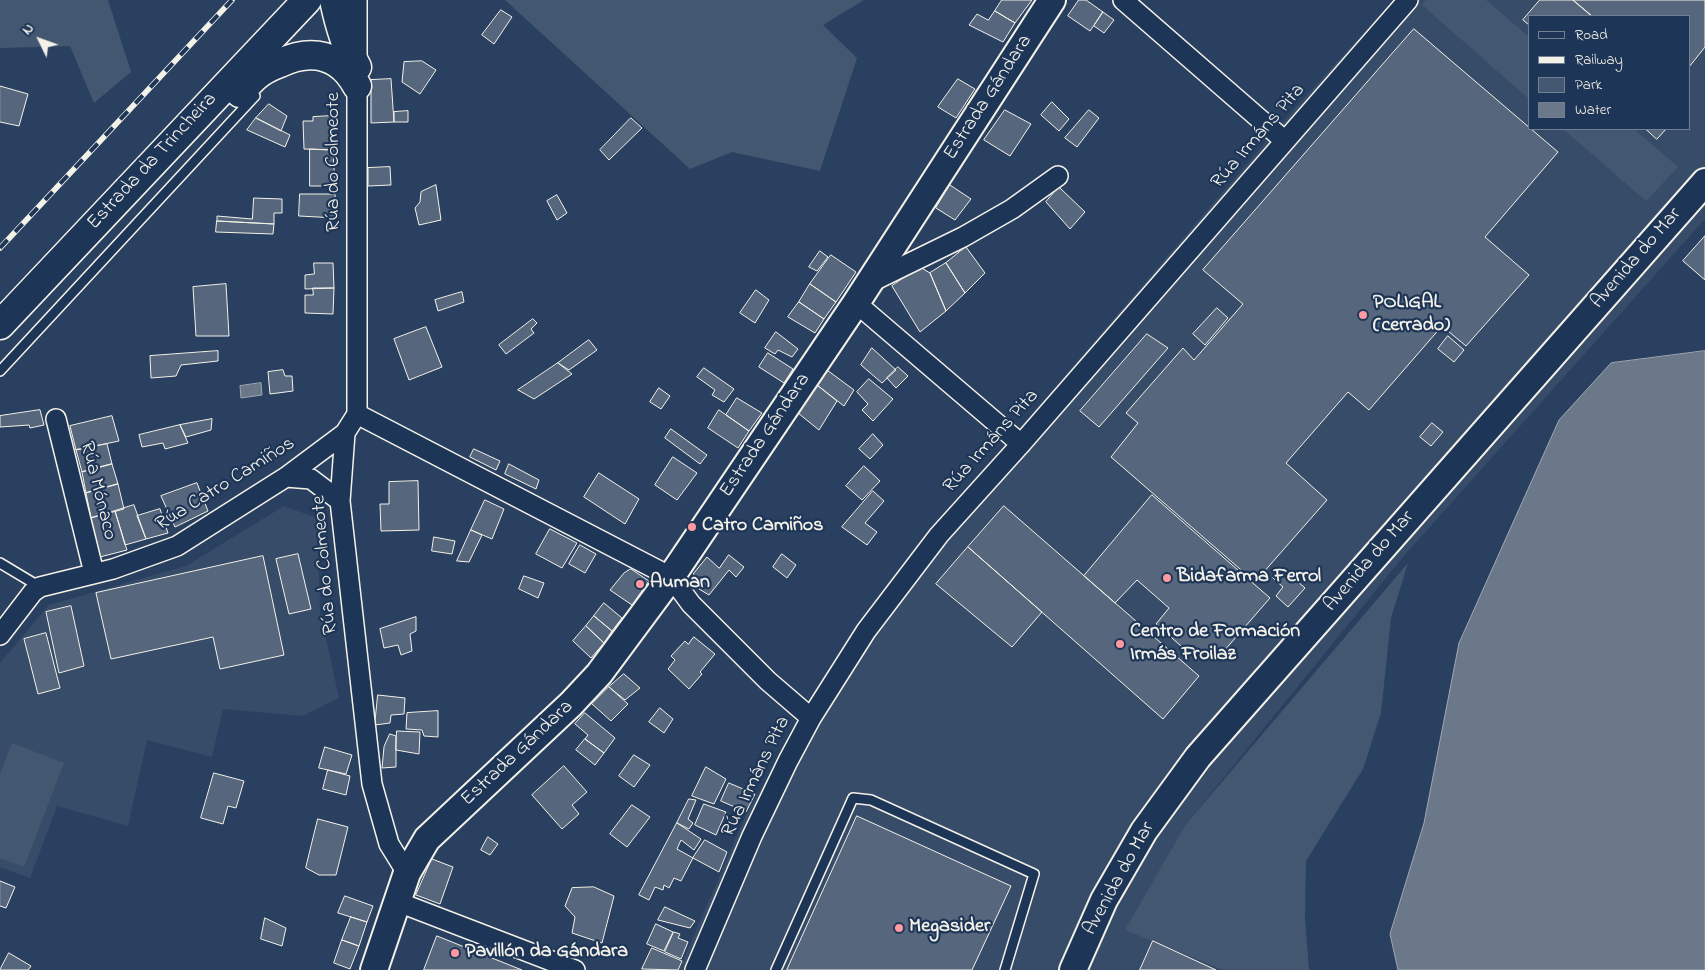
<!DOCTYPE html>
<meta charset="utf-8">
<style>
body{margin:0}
#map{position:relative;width:1705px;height:970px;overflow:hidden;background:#2a4060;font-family:"Indie Flower",sans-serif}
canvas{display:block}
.legend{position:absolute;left:1528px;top:15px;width:162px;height:115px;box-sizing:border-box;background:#1d3557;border:1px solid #738091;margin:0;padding:6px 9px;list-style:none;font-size:15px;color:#f4f1e8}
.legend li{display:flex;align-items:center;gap:10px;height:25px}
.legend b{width:25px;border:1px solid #738091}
.north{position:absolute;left:15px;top:15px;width:50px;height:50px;-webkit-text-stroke:4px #1d3557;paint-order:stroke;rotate:312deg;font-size:14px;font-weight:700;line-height:20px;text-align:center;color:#f4f1e8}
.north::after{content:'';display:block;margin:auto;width:18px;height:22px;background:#f4f1e8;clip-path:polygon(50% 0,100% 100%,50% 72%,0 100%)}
</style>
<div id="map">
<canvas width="1705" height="970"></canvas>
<ul class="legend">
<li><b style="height:6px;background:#1d3557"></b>Road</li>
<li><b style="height:6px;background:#f4f1e8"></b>Railway</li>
<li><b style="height:14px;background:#445771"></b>Park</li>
<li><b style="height:14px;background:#6a788a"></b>Water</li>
</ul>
<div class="north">N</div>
</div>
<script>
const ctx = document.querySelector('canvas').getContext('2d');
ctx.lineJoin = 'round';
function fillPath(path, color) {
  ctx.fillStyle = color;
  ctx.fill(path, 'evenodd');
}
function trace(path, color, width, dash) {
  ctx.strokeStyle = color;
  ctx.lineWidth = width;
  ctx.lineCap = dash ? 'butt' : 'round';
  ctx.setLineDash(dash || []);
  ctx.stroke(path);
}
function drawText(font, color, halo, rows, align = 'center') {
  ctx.font = font + ' "Indie Flower",sans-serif';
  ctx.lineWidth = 4.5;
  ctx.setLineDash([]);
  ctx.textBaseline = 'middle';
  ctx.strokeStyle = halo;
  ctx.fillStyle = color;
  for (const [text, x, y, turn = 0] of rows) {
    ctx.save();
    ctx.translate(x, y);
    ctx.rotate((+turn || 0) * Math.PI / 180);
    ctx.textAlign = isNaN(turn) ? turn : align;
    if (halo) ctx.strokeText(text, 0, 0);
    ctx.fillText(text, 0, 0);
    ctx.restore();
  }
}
const built = new Path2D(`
 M1394,0H1705V219L1403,557L1186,824L1126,930L1223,970H679L745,817L826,673L940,521L1295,108ZM1529,16H1689V129H1529Z
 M284,506L317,518L320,611L339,698L303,716L223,709L212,757L147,740L128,826L57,806L30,878L0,867V663L49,605L186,566Z`);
const green = new Path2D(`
 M0,0H108L131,72L94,103L70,46L0,48Z
 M505,0H864L823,25L857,58L820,171L732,152L690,169Z
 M1426,0H1486L1529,37V99L1422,5Z
 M1563,129H1634L1678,167L1646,201Z
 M1408,563L1391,618L1381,713L1363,769L1306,861L1305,918L1309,970H1223L1125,930L1186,824Z
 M12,743L64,763L24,867L0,858V774Z`);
const water = new Path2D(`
 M1705,351V970H1398L1390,934L1424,823L1459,643L1559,420L1611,363Z
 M261,383L262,395L241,398L240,386Z`);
const building = new Path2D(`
 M1002,0H1032L1015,23L995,11Z
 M1079,0H1086L1103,12L1090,31L1068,16Z
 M1540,0H1573L1592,16H1529V25L1523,20Z
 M1573,0H1705V47L1689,67V16H1592Z
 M501,10L512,17L494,44L482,35Z
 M995,11L1015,23L1003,42L969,25L977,14L988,20Z
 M1103,12L1114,20L1104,33L1094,26Z
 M1414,29L1558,152L1485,237L1529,275L1466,346L1442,326L1369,410L1348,392L1286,463L1327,500L1255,582L1111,457L1138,423L1126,413L1183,348L1194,360L1243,304L1203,270Z
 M422,61L436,70L420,94L402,82L404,62Z
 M391,79L394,122L371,123V80Z
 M958,79L975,89L956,118L938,107Z
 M0,86L28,94L19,126L0,122Z
 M1052,102L1069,119L1059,131L1041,115Z
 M269,104L287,116L281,131L256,118Z
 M1005,110L1031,124L1010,156L984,140Z
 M1089,110L1099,118L1077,147L1065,138Z
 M408,111V122H394V112Z
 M331,116L333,150L304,149L303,121H313V117Z
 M256,118L290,135L285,147L247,130Z
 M631,118L642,128L609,160L600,150Z
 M1646,129H1666L1657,139Z
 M310,149L333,150L335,186H310Z
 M390,167L391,185L368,186V168Z
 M436,185L441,220L419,225L415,208L420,202L421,192Z
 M950,185L971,199L955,220L936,208Z
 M1059,187L1085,212L1070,229L1046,202Z
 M300,194H335L336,218L299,216Z
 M557,195L567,213L557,220L547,201Z
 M254,198L282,199V213H274V224L217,221V216L252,219Z
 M217,221L274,224L273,234L216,232Z
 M1705,236V280L1683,261Z
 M966,247L985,273L965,293L946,263Z
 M820,251L828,257L817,271L809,267Z
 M831,255L856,272L836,302L810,284Z
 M314,263H333L334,288L305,289V275L314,274Z
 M946,263L965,293L946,311L930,273Z
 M920,267L930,273L946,311L920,332L892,286Z
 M226,284L229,336H196L193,287Z
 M810,284L836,302L824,319L799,302Z
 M313,288H334L333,314L305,313V295H313Z
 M756,290L769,300L755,323L740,313Z
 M462,292L464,302L438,311L435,300Z
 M799,302L824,319L815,333L788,317Z
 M1217,308L1228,318L1205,345L1193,334Z
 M533,319L537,323L531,329L534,333L506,354L499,345Z
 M426,327L442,367L409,380L394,339Z
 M776,332L798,349L792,357L778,350L775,354L765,348Z
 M1147,334L1168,348L1099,427L1080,411Z
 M1448,336L1464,350L1454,362L1438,349Z
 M589,340L597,350L569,370L558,363Z
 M872,348L896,370L882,383L861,365Z
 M218,351V361L181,365L176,376L151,378L150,356Z
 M768,353L793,369L784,383L759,367Z
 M558,363L572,374L534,399L518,390Z
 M898,367L908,376L896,388L887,378Z
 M704,368L734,389L724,402L712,395L715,390L697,377Z
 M283,370L285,376H292L293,391L270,394L268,372Z
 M827,370L854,390L844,406L817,385Z
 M869,379L893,399L873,421L862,410L868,404L857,392Z
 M817,385L837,401L819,430L798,413Z
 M659,388L670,396L661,409L650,402Z
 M737,398L762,413L749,431L726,415Z
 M40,410L44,425L30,428L29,425L0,427V416Z
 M719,410L749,431L738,448L708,428Z
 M112,416L119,441L76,450L70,426Z
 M212,419L211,430L186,437L180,425Z
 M1432,423L1443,432L1431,446L1420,437Z
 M180,425L188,443L165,449L163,443L142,447L139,435Z
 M671,429L707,455L700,464L665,438Z
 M873,434L883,445L870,459L859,449Z
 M107,444L112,464L82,472L76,450Z
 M474,449L500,461L496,470L470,457Z
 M673,457L697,473L677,500L655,485Z
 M112,464L118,484L86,493L82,472Z
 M509,464L539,480L536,489L505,474Z
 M864,466L880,481L862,500L846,486Z
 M599,473L639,499L625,524L584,497Z
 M418,481L419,530L381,531L380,504H389V482Z
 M197,483L208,511L175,527L161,496Z
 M118,484L124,509L91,518L86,493Z
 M873,491L884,501L865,523L877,532L867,545L842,527Z
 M1152,495L1270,598L1217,659L1207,651L1199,659L1189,653L1156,624L1169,608L1137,580L1115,603L1084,576Z
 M485,500L504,509L492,539L471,530Z
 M134,505L146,539L125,545L115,511Z
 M1004,506L1199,676L1163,719L968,547Z
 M160,509L168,533L146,539L137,516Z
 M115,511L127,550L100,557L91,518Z
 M550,529L577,543L562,568L536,554Z
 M471,530L482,535L469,562L457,561Z
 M434,537L455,541L452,554L432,551Z
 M580,545L596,554L585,573L569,564Z
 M968,547L1042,612L1012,647L936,584Z
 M298,554L311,609L289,614L276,559Z
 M782,554L796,565L787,578L773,567Z
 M729,555L744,567L736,577L729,570L709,595L699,589L704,581L693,574L707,557L719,568Z
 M263,556L284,655L220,669L213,637L111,659L96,593Z
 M1282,568L1305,588L1288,607L1276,596L1283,587L1273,578Z
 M631,569L649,581L632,605L610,590L624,573Z
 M524,576L544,583L538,598L519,589Z
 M604,603L622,618L612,631L594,616Z
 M71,606L84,666L59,673L46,612Z
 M594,616L612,631L604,643L586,626Z
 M416,617V631L410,634L412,651L401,655L398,645L384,648L380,629Z
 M586,626L604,643L591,658L573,641Z
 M46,633L60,688L38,694L24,639Z
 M694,637L715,654L700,672L702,674L689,689L668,669L675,660L671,656L685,641L688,644Z
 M624,674L640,688L625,700L609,687Z
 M609,687L628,704L611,721L592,704Z
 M378,695L405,698L404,714L391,715L390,723L375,725Z
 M660,708L673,719L664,733L649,722Z
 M438,711V737L424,736L422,730L406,729L407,713Z
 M585,713L615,738L604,753L585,739L588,735L575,724Z
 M397,731L420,732L419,754L396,750Z
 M390,734L396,736V767L382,768L384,747Z
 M585,739L604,753L595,765L576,750Z
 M325,747L352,755L346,774L319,768Z
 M634,755L650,765L634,787L619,776Z
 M564,766L587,792L572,805L579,814L562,829L532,795Z
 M706,767L726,779L714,804L692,796Z
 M328,770L350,776L346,795L323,789Z
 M214,773L244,781L236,808L228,806L223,824L201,818Z
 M729,783L755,794L746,812L721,801Z
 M689,799L696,800L688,819L693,823L689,829L677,823Z
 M704,804L726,812L716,835L695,825Z
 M632,805L650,817L627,847L610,834Z
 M857,816L1011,886L972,970H787Z
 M318,819L348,827L336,875H319L306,868Z
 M677,823L701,839L694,850L681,840L677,849L693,858L681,881L674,878L669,888L664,885L663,890L655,887L649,900L639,895Z
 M488,837L498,844L490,855L481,850Z
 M705,840L727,852L719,872L693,858Z
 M432,859L453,867L440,904L416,895Z
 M0,881L15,887L6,908L0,906Z
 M594,887L614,896L602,943L572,933L575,917L565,906L572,888Z
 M345,896L373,906L367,922L338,913Z
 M665,907L695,921L690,928L658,920Z
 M351,917L367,922L359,946L342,940Z
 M265,918L286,928L282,946L261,939Z
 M656,924L673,932L664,951L647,944Z
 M674,932L680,934L678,938L688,942L681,959L665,952Z
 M437,936L522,970H424Z
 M342,940L359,946L350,969L334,963Z
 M1153,941L1216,970H1140Z
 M652,948L682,961L678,970L642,969Z
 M9,953L31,966L28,970H0Z`);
const lane = new Path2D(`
 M0,371L255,96
 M0,563L40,587
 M776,970L853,798L871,800L1034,874L1005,970`);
const street = new Path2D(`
 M357,0V414L345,433L340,501L372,784L389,844L407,873
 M1123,0L1285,141
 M869,283L963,237L1012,209L1058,176
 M856,303L1021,444
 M357,414L671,577L691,604L768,681L811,718
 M56,419L94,573
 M286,477L311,479L340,501
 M0,635L33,592L40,587L113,569L177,546L286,477L345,433
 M398,902L575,970
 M695,970L752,836L788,761L811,718L866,631L939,535L1021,444L1408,0`);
const secondary = new Path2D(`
 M374,970L407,873L427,839L571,704L599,674L671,577L856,303L1052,0
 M1073,970L1104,900L1144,831L1198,757L1705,182`);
const highway = new Path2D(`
 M334,0C339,24 345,46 357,67
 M240,93C245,87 250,81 256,76C263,70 272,66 280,63C312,48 340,54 357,86
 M0,325L307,0`);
const rail = new Path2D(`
 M0,248L232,0`);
const markers = [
 [1363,315,5,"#ff9aa2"],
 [692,527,5,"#ff9aa2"],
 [1167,578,5,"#ff9aa2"],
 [640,584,5,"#ff9aa2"],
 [1120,644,5,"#ff9aa2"],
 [899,928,5,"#ff9aa2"],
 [455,953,5,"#ff9aa2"]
];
const streetNames = [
 ["Estrada Gándara",989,98,-57],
 ["Rúa Irmáns Pita",1259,137,-49],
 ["Estrada da Trincheira",153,162,-47],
 ["Rúa do Colmeote",335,162,-90],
 ["Avenida do Mar",1637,259,-49],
 ["Estrada Gándara",766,436,-56],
 ["Rúa Irmáns Pita",992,442,-48],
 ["Rúa Catro Camiños",226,485,-32],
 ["Rúa Mónaco",97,491,76],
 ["Avenida do Mar",1370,562,-49],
 ["Rúa do Colmeote",326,565,-95],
 ["Estrada Gándara",518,754,-43],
 ["Rúa Irmáns Pita",757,777,-64],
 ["Avenida do Mar",1120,879,-61]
];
const poiNames = [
 ["POLIGAL",1373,304],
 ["(cerrado)",1373,327],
 ["Catro Camiños",702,527],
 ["Bidafarma Ferrol",1177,578],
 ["Auman",650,584],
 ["Centro de Formación",1130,633],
 ["Irmás Froilaz",1130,656],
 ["Megasider",909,928],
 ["Pavillón da Gándara",465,953]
];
fillPath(built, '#374c69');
fillPath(green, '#445771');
fillPath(water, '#6a788a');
trace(water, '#a1a8b0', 1);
fillPath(building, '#56677d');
trace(building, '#f4f1e8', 1);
trace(lane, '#f4f1e8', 12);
trace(street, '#f4f1e8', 22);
trace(secondary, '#f4f1e8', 30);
trace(highway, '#f4f1e8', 31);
trace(lane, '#1d3557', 9);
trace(street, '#1d3557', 19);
trace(secondary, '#1d3557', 26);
trace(highway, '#1d3557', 28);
trace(rail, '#f4f1e8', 5.5);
trace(rail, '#1d3557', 4, [11]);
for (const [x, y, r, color] of markers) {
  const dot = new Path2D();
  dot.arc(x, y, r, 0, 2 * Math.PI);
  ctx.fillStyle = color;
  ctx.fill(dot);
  trace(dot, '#1d3557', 2);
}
drawText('20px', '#f4f1e8', '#1d3557', streetNames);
drawText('bold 20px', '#f4f1e8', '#1d3557', poiNames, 'left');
</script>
